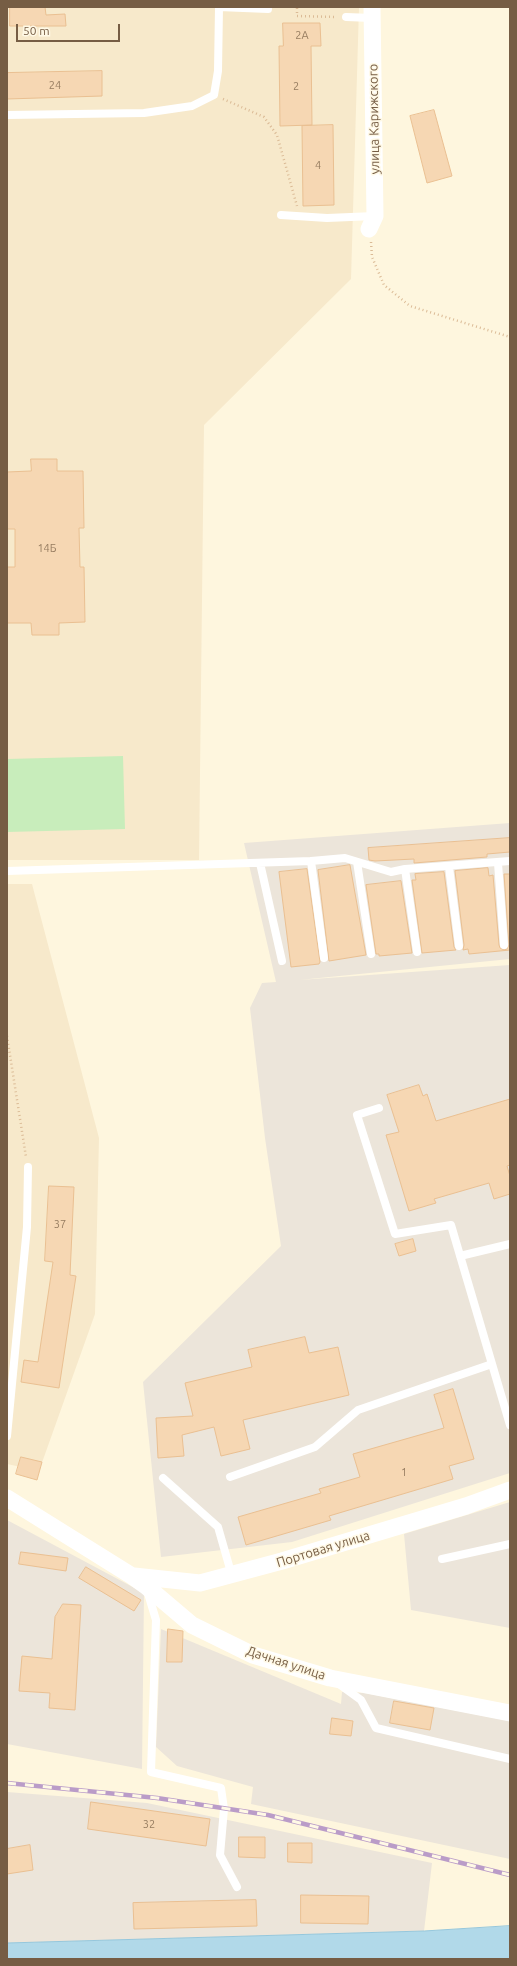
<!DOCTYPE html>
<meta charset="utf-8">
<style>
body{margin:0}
#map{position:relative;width:517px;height:1966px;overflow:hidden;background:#fef6de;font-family:Ubuntu,sans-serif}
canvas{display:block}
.frame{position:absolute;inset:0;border:8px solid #765d44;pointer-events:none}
.scale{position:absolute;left:16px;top:24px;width:104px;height:18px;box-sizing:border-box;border:2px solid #765d44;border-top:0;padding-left:5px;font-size:12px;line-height:14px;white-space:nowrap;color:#765d44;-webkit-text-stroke:3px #fff9e6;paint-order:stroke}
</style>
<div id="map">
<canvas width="517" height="1966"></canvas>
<div class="frame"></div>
<div class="scale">50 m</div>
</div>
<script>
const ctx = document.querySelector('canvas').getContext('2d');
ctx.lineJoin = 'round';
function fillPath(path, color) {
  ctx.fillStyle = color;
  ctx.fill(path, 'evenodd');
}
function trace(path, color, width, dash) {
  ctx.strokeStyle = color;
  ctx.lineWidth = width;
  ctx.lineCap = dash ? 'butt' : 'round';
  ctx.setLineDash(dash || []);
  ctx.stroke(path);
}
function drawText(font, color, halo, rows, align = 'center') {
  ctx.font = font + ' Ubuntu,sans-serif';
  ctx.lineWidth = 3;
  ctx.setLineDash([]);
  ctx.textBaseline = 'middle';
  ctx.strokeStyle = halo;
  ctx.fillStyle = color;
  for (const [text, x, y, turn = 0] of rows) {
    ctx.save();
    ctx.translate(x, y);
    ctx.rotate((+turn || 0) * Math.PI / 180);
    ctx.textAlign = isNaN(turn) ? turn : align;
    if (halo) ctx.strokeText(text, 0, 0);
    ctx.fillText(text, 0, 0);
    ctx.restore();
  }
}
const residential = new Path2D(`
 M7,7H359L351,279L204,425L199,860H7Z
 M7,884H32L99,1138L95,1314L39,1471L7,1464Z`);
const industrial = new Path2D(`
 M510,823V959L299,980L510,965V1473L292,1542L161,1557L143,1382L281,1246L265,1138L250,1008L262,983L276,982L244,843Z
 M510,1502V1628L411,1610L404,1534Z
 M7,1520L144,1593L142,1769L7,1744Z
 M161,1629L341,1704L342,1692L365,1693L510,1721V1859L251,1804L253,1787L177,1766L156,1747Z
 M7,1792L147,1803L432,1863L424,1931L7,1943Z`);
const green = new Path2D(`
 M123,756L125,829L7,832V759Z`);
const water = new Path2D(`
 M510,1926V1959H7V1943L424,1931Z`);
const building = new Path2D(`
 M10,7H45L46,15L65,14L66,26H10Z
 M283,23H320L321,46H311L312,125L280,126L279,46H283Z
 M102,71V96L7,99V73Z
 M434,110L452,176L427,183L410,116Z
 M333,125L334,205L303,206L302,126Z
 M31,459H57V471H83L84,528H79L80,567H84L85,622L59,623V635H32L31,623H7V567H15V529H7V472L31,471Z
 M510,838V852L487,854V857L414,863V859L375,861L369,860L368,848Z
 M350,865L366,955L329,961L318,870Z
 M488,868L489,876L493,875L499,945L500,948L504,950L507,949L509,945L504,874H510V950L469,954L468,949L463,950L464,945L455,871Z
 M307,869L320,962L319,964L291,967L279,872Z
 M444,872L454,947L456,950L422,953L412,880H416L415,874Z
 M401,881L412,953L379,956V954H376L366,885Z
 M419,1085L423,1096L427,1094L436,1121L510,1099V1165L507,1166L510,1176V1194L494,1199L489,1183L434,1199L436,1203L409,1211L386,1135L399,1132L387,1095Z
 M49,1186L74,1187L70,1275L76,1276L59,1388L21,1382L24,1360L38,1362L53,1262L45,1261Z
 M413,1239L416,1251L399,1256L395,1244Z
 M305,1337L309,1353L338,1347L349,1395L243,1420L250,1449L221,1456L214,1427L182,1435L184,1456L158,1458L156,1418L193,1416L185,1383L252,1367L248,1350Z
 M453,1389L474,1459L449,1466L453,1479L329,1516L331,1520L246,1545L238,1517L321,1493L319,1489L360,1477L353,1454L444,1428L434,1395Z
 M21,1457L42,1462L37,1480L16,1474Z
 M21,1552L68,1558L66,1571L19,1564Z
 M86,1567L141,1600L134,1611L79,1578Z
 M63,1604L81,1605L75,1710L49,1708L50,1693L19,1691L22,1656L52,1659L55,1617Z
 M168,1629L183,1631L182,1662H167Z
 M394,1701L434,1708L430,1730L390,1723Z
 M332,1718L353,1721L351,1736L330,1734Z
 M91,1802L210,1819L206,1846L88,1829Z
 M239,1837H265V1858L239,1857Z
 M288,1843H312V1863L288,1862Z
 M30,1845L33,1870L7,1874V1849Z
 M301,1895L369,1896L368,1924L301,1923Z
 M256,1900L257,1926L134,1929L133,1903Z`);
const path = new Path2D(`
 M297,8V16L336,17
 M223,99L264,117L277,135L297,206
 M371,242L372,257L384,285L410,306L510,337
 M7,1036L26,1157`);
const lane = new Path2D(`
 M219,7L268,9
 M346,17L372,18
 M7,115L144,113L192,106L214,95L218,71L219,7
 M281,215L327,218L375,216
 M311,861L324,958
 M357,862L371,954
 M260,863L282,961
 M498,863L504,945
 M449,867L459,946
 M405,869L417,952
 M7,871L311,861L345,858L391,872L405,869L510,861
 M379,1108L357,1115L395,1234L451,1225L510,1425
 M460,1256L510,1244
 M7,1436L27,1227L28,1167
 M230,1477L315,1447L358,1410L492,1364
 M163,1478L218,1527L232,1576
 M442,1559L510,1544
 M147,1590L156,1620L151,1772L221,1788L224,1809L220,1855L237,1887
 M339,1684L361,1700L376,1728L510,1759`);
const street = new Path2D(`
 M369,229L375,216L372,7
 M7,1498L132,1576L146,1586L192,1625L253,1655L330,1678L510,1713
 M134,1576L200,1583L282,1561L466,1506L510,1490`);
const rail = new Path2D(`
 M7,1783L157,1798L268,1815L510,1875`);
const numberNames = [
 ["2А",302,35],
 ["24",55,85],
 ["2",296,86],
 ["4",318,165],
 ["14Б",47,548],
 ["37",60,1224],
 ["1",404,1472],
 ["32",149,1824]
];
const streetNames = [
 ["улица Карижского",374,119,-91],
 ["Портовая улица",323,1549,-17],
 ["Дачная улица",286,1663,18]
];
fillPath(residential, '#f7e9cb');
fillPath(industrial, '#ece5da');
fillPath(green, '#c8edbb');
fillPath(water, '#b1d9e9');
trace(water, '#96c7dc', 1);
fillPath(building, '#f6d7b3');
trace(building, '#eac092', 1);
trace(path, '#dbbb96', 2.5, [1, 3]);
trace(lane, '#fff', 8);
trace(street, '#fff', 17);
trace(rail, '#ba9cc8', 4.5);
trace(rail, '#fff9e6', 3, [9]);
drawText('11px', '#967c60', null, numberNames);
drawText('13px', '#765d44', '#fff9e6', streetNames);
</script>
